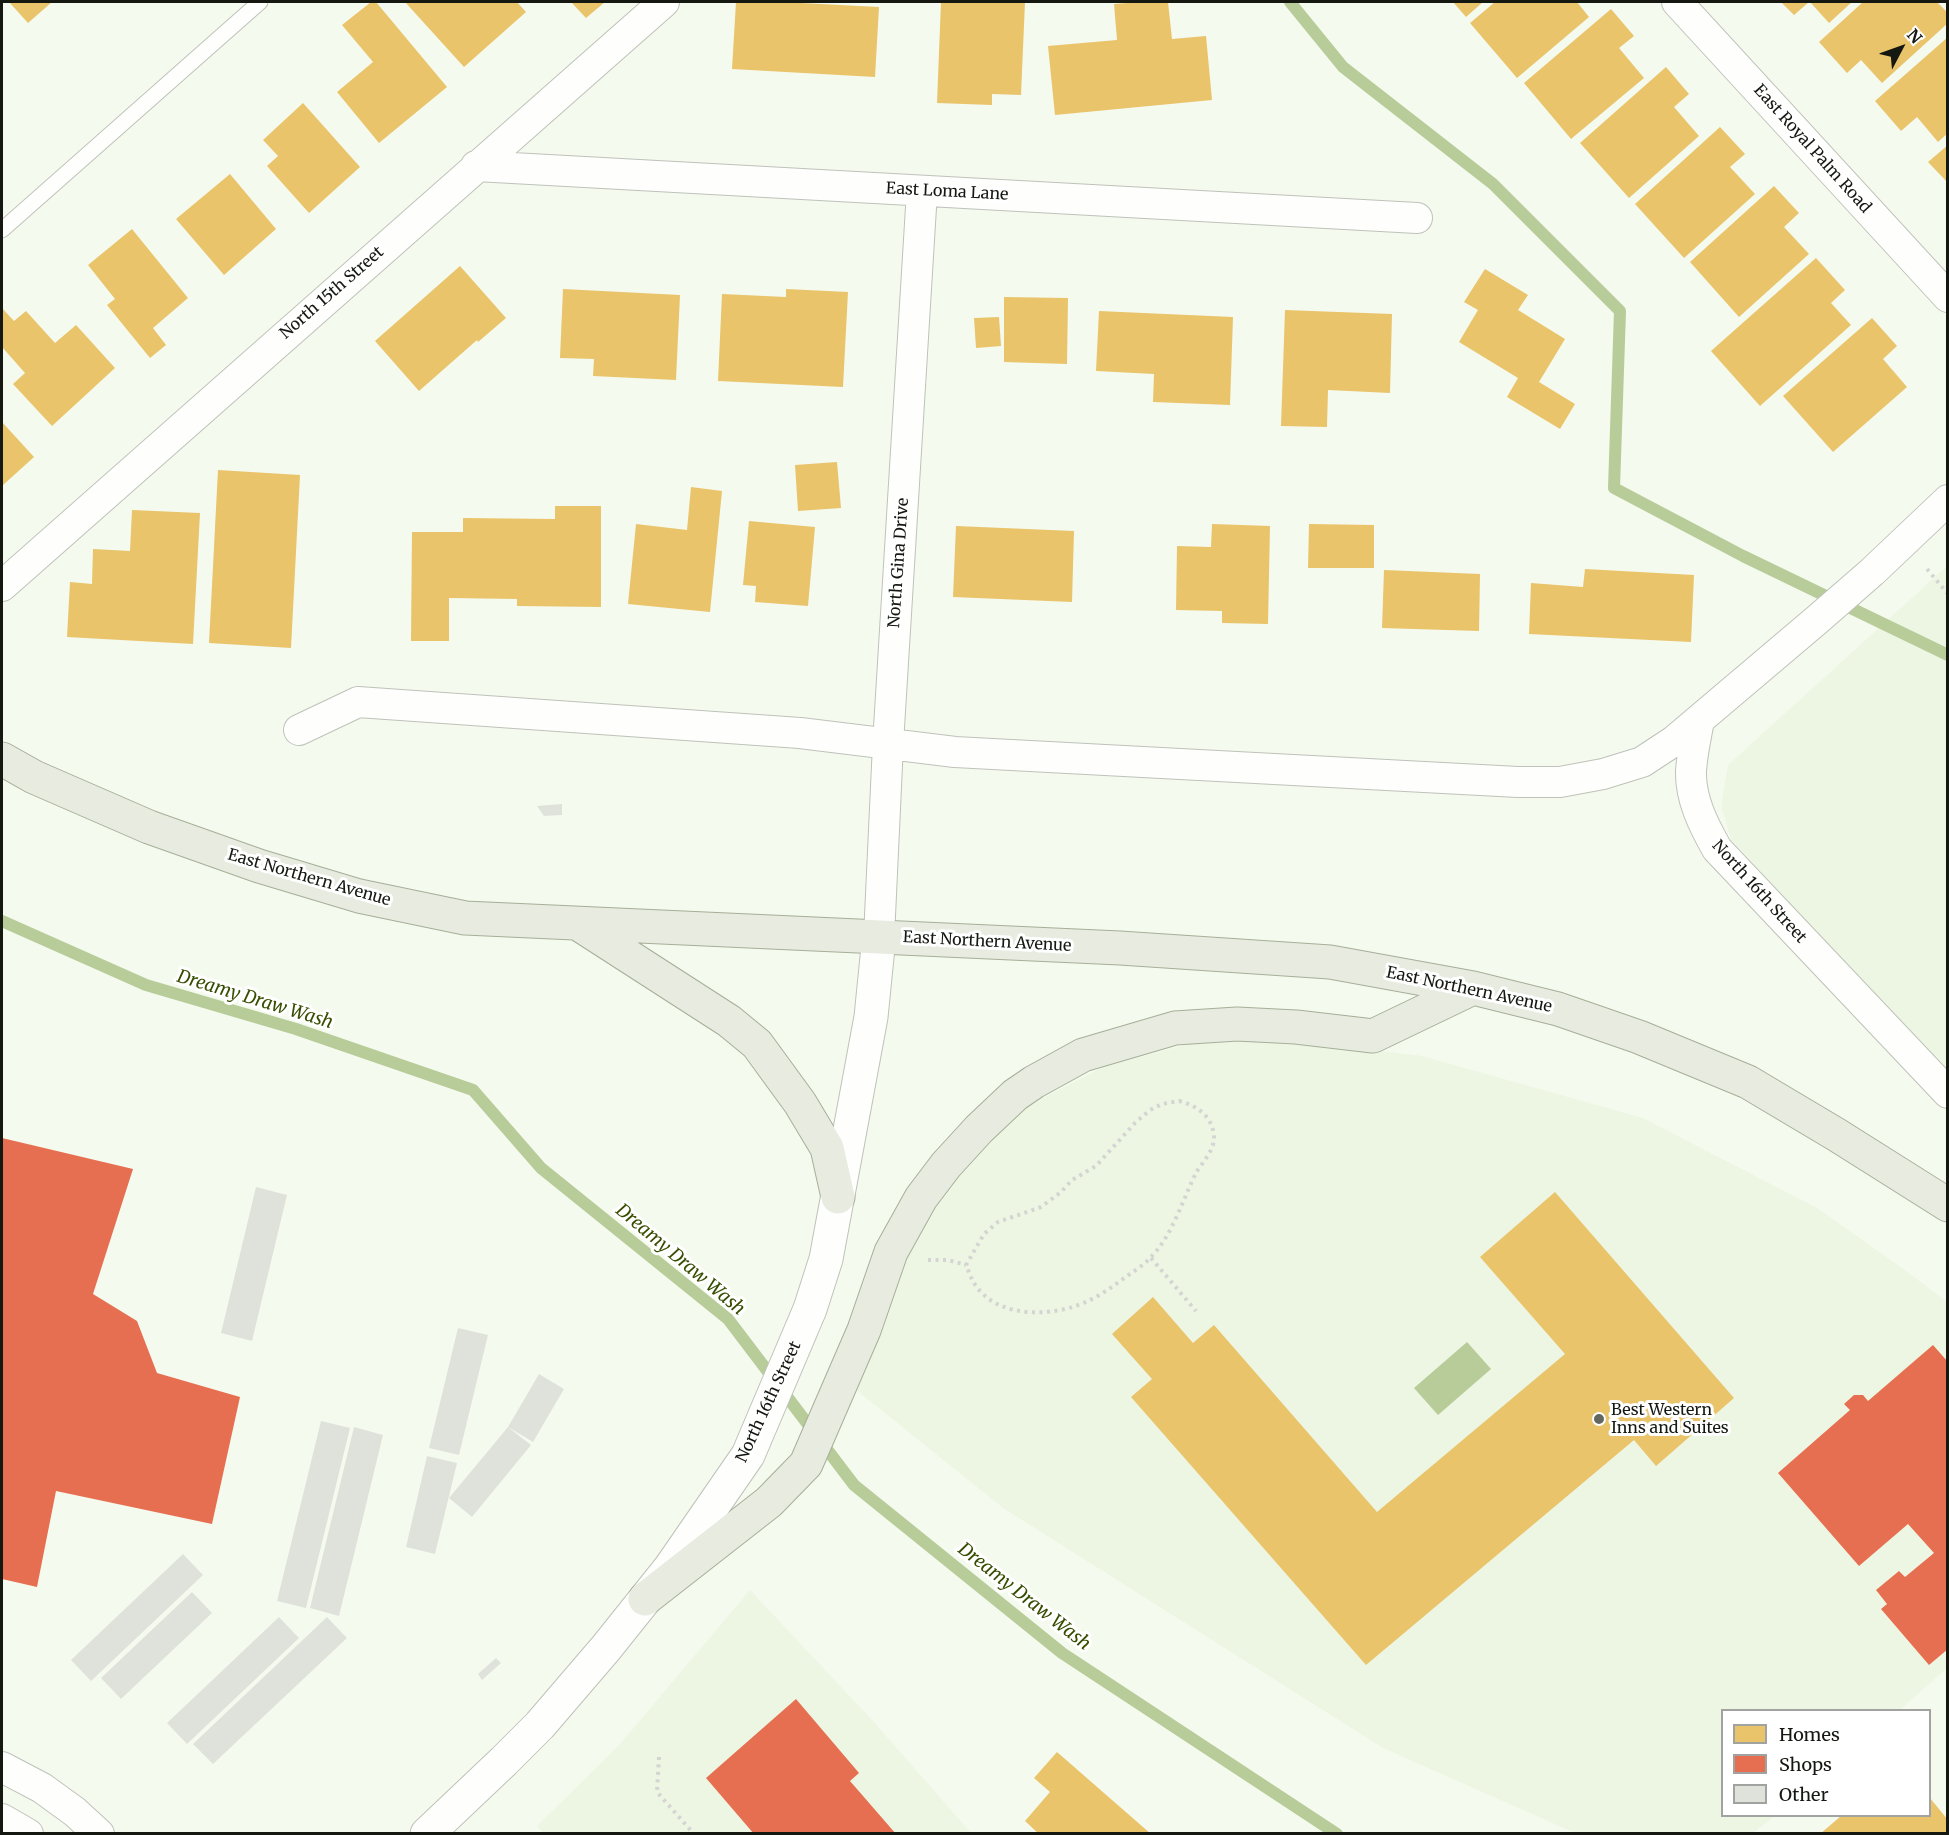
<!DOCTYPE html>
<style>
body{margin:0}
#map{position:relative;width:1949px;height:1835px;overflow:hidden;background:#f5faef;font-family:Merriweather,serif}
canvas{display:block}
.frame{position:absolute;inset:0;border:3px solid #151811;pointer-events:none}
.legend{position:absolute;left:1721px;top:1709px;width:210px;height:108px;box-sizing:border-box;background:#fff;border:2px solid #a1a3a0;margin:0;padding:8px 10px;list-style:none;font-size:18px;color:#151811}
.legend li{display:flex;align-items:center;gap:12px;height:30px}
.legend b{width:30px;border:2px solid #a1a3a0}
.north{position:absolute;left:1871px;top:18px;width:60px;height:60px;-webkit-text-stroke:4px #fff;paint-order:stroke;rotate:49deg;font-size:16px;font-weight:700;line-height:24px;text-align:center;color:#151811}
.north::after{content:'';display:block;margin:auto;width:21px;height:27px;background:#151811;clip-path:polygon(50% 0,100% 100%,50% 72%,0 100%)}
</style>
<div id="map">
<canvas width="1949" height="1835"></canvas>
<div class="frame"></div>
<ul class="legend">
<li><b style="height:16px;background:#e9c46a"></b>Homes</li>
<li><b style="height:16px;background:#e76f51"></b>Shops</li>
<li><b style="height:16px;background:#dfe2da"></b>Other</li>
</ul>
<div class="north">N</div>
</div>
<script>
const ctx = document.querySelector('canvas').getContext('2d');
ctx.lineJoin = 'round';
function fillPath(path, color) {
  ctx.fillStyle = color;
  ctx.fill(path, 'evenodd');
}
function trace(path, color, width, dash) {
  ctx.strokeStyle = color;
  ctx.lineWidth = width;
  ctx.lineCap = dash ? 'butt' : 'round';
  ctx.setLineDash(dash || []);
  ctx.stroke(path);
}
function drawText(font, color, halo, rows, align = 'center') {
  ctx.font = font + ' Merriweather,serif';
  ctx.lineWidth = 6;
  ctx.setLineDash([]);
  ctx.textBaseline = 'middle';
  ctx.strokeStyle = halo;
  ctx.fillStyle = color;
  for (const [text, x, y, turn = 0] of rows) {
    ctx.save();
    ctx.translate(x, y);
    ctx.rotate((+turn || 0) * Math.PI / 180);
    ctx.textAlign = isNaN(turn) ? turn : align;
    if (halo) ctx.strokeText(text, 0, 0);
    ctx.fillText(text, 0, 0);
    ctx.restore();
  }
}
const built = new Path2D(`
 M1947,566V1074L1731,839L1721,806L1728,765Z
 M1199,1041L1311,1042L1422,1056L1643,1118L1817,1208L1905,1270L1947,1302V1668L1900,1710H1722V1816H1775L1753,1833H1575L1383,1748L1003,1508L855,1389L910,1242L959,1168L1026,1107L1103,1067Z
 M750,1590L874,1722L971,1833L544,1834L537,1826L620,1744Z`);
const water = new Path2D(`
 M1467,1342L1491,1369L1438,1415L1414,1388Z`);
const homes = new Path2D(`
 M9,2H52L28,23Z
 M371,2H376L447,87L379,143L337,92L373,62L342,25Z
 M405,2H517L526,12L464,67Z
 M571,2H605L586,18Z
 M736,2H782L879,7L875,77L732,69Z
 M941,2H1025L1021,95L992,94V105L937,103Z
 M1140,2H1168L1172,39L1206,36L1212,100L1055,115L1048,46L1117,40L1114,4Z
 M1453,2H1483L1466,17Z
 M1495,2H1577L1589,17L1517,78L1470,23Z
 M1781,2H1809L1794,15Z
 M1810,2H1852L1829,23Z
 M1863,2H1937L1948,13V23L1882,83L1861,60L1847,73L1819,42Z
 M1611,9L1634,36L1619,48L1644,78L1571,139L1524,83Z
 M1948,37V133L1938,142L1917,117L1901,131L1875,101Z
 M1666,67L1689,94L1674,107L1699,136L1629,198L1580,143Z
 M303,103L360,167L309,213L267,166L278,156L263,140Z
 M1720,127L1745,154L1730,167L1755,194L1684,258L1635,204Z
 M1948,145V183L1928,162Z
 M230,174L276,229L224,275L176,219Z
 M1774,186L1799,213L1784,227L1809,254L1739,317L1690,262Z
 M132,229L188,298L153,328L166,345L150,358L107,305L115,299L88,265Z
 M1816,258L1845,290L1831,303L1851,325L1760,406L1711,351Z
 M460,266L506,318L478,342L477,340L419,391L375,341Z
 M1485,269L1528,295L1518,310L1565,339L1539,382L1575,404L1560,429L1507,397L1518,378L1459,342L1478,310L1464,302Z
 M563,289L680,295L676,380L593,376L594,359L560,358Z
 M786,289L848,292L843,387L718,381L722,294L786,297Z
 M1004,297L1068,298L1067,364L1004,362Z
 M2,308L14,321L26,311L55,343L76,325L115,368L52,426L13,384L25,373L2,347Z
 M1285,310L1392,314L1390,393L1328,390L1327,427L1281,426Z
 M1099,311L1233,317L1230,405L1153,402L1154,374L1096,371Z
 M999,317L1001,346L976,348L974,318Z
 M1872,318L1897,346L1883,359L1907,387L1833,452L1783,396Z
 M2,422L34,457L2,486Z
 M837,462L841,508L798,511L795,465Z
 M218,470L300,475L291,648L209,643Z
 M691,487L722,491L710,612L628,604L636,524L687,530Z
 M555,506H601V607L517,606V599L449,598V641H411L412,532H463V518L555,519Z
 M132,510L200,513L193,644L67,637L70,582L92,584L93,549L130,551Z
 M749,521L815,527L808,606L755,602L756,586L743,585Z
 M1212,524L1270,526L1268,624L1222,623V611L1176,610L1177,546L1211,547Z
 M1309,524L1374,525V568H1308Z
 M956,526L1074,531L1072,602L953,597Z
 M1585,569L1694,575L1691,642L1529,634L1531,583L1583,587Z
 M1384,570L1480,574L1479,631L1382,628Z
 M1555,1192L1734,1398L1656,1466L1634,1440L1366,1665L1131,1397L1152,1379L1112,1334L1153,1297L1193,1343L1214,1325L1377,1512L1565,1354L1480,1257Z
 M1057,1752L1151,1834H1039L1025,1821L1050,1792L1034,1778Z
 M1930,1798L1948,1820V1834H1820L1841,1816H1930Z`);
const shops = new Path2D(`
 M2,1138L133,1169L93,1294L137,1321L157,1373L240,1397L212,1524L56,1491L37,1587L2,1579Z
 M1933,1345L1948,1362V1649L1929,1665L1881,1609L1887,1604L1876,1590L1899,1571L1905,1577L1934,1553L1908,1524L1859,1566L1778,1473L1850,1410L1844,1404L1854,1395H1863L1868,1401Z
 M796,1699L859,1773L850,1781L896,1834H754L706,1778Z`);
const stream = new Path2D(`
 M1290,2L1343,67L1493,184L1620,311L1614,488L1743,556L1948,655
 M2,921L146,985L296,1029L473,1090L541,1168L728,1319L854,1485L1062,1653L1337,1834`);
const building = new Path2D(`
 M562,804V815L544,816L537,806Z
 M256,1187L287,1195L252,1341L221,1333Z
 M458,1328L488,1335L459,1455L429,1448Z
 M539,1374L564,1389L533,1442L508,1427L531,1445L472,1517L449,1498L508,1427Z
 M321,1421L350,1428L306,1608L277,1601Z
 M354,1427L383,1435L339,1616L310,1608Z
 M427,1456L457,1463L435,1554L406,1547Z
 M183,1554L203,1575L91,1681L71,1660Z
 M192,1592L212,1613L121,1699L101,1678Z
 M279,1617L299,1638L187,1744L167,1723Z
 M327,1617L347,1638L213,1764L193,1744Z
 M496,1658L501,1663L482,1680L478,1674Z`);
const path = new Path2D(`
 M1927,569L1948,594
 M1179,1101C1196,1105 1213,1116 1214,1137C1215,1149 1202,1163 1196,1173C1183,1199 1172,1236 1151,1257C1145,1264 1137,1269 1130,1274C1116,1284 1103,1294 1088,1301C1057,1316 1006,1319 981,1292C973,1284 970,1275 966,1265L984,1234L998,1222L1041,1207L1061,1192L1072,1180L1096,1166L1135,1123L1150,1110L1162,1104Z
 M1151,1258L1196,1311
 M928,1260H948L966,1265
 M659,1757L657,1792L694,1834`);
const lane = new Path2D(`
 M2,230L260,2`);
const street = new Path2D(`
 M1677,2L1948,297
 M476,166L1417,218
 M2,586L664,2
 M1699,720C1696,737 1692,754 1691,771C1690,799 1704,826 1717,849L1948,1093
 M299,730L358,702L800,733L955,752L1518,782H1560L1603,774L1642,762L1674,741L1818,619L1872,572L1948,500
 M879,937L888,744L922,191
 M2,1767L42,1788L75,1812L99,1834
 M2,1819L28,1834`);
const secondary = new Path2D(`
 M427,1834L504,1761L540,1725L606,1648L670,1568L748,1455L810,1309L826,1259L871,1017L879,937`);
const primary = new Path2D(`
 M2,759L34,777L149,827L259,866L359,896L465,918L1120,948L1330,962L1473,988L1558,1009L1639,1037L1748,1082L1837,1135L1948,1205
 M580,925L729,1021L757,1044L800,1103L827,1148L838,1197
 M645,1599L769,1502L806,1464L864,1330L891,1252L921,1198L946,1165L979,1129L1015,1095L1034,1082L1083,1055L1175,1028L1237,1024L1296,1027L1373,1036L1473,988`);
const markers = [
 [1599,1419,6,"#63675f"]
];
const streetNames = [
 ["East Royal Palm Road",1812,149,48],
 ["East Loma Lane",947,192,3],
 ["North 15th Street",332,293,-41],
 ["North Gina Drive",899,563,-86],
 ["East Northern Avenue",309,878,16],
 ["North 16th Street",1759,892,48],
 ["East Northern Avenue",987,942,3],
 ["East Northern Avenue",1469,990,12],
 ["North 16th Street",769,1402,-65]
];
const poiNames = [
 ["Best Western",1611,1410],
 ["Inns and Suites",1611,1428]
];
const waterNames = [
 ["Dreamy Draw Wash",255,1000,17],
 ["Dreamy Draw Wash",680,1260,40],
 ["Dreamy Draw Wash",1024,1597,38]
];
fillPath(built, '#edf6e2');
fillPath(water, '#b8cc99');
fillPath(homes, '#e9c46a');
fillPath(shops, '#e76f51');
trace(stream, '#b8cc99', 12);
fillPath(building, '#dfe2da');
trace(lane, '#bec2b9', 17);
trace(street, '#bec2b9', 32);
trace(secondary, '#bec2b9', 35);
trace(primary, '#a6af98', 35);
trace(path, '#d4d5d2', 4, [3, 4.5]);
trace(lane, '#fefefd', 15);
trace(street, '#fefefd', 30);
trace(secondary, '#fefefd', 33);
trace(primary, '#e7ebe0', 33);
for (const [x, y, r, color] of markers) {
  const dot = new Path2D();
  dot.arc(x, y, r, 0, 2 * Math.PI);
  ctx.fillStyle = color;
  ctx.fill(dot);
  trace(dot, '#fff', 2);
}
drawText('16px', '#151811', '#fff', streetNames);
drawText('16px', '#151811', '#fff', poiNames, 'left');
drawText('italic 18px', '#374d00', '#fff', waterNames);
</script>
